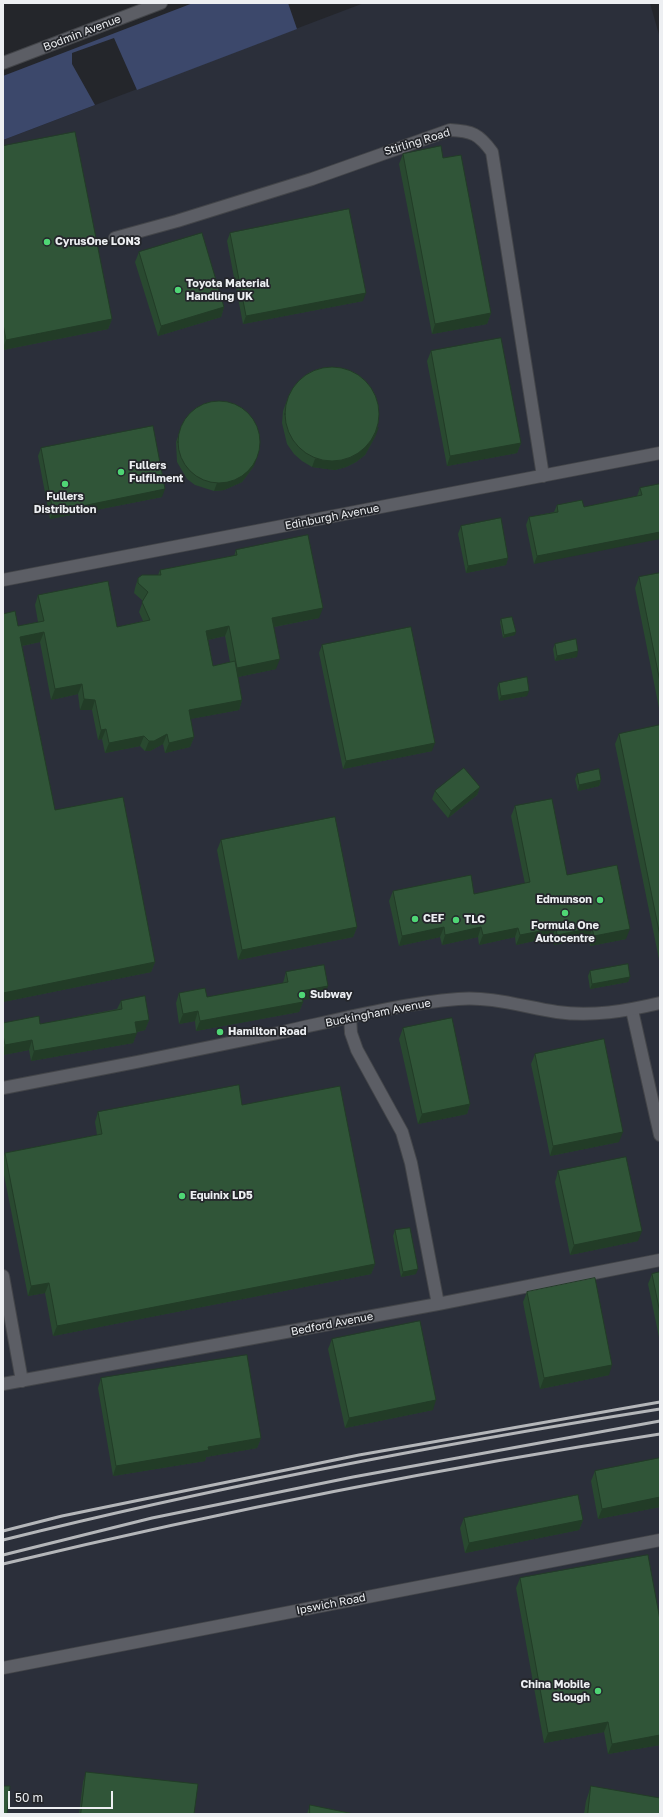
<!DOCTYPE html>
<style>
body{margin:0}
#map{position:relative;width:663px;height:1817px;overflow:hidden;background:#24262b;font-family:"Golos Text",sans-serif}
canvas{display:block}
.frame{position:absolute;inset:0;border:4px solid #edeff2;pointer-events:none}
.scale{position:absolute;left:8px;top:1791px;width:105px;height:18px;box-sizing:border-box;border:2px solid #edeff2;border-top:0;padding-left:5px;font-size:12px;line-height:14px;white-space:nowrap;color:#edeff2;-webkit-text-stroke:3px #24262b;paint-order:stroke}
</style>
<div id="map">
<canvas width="663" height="1817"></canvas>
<div class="frame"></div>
<div class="scale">50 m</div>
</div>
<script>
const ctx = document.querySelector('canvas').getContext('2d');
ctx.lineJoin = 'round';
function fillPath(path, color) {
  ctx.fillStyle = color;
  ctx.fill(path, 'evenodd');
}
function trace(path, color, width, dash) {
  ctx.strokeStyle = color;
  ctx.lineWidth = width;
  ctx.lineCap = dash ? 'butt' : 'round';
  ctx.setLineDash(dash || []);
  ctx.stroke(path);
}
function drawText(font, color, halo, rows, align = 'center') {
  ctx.font = font + ' "Golos Text",sans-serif';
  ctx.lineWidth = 3.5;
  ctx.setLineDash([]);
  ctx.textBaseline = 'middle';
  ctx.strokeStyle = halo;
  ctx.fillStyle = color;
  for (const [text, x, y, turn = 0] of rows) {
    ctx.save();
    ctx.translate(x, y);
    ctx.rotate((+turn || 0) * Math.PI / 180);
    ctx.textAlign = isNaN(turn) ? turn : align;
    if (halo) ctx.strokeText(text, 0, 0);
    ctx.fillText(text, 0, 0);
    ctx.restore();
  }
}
const built = new Path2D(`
 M364,3H650L660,38V1814H3V140Z`);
const green = new Path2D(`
 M193,3H288L297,29L137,90L114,38L72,53V64L95,105L3,140V76Z`);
const street = new Path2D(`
 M3,63L161,3
 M115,238L177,221L312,179L450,130C472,131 479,134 492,152L543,476
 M632,1010L660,1135
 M350,1017L351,1033L357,1050L402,1132L411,1163L438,1304
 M3,1276L22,1381
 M3,1384L438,1304L660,1260
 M3,1668L660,1540`);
const secondary = new Path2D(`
 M3,580L660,453
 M3,1088C93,1071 183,1053 273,1034C334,1021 396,1004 458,999C491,996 524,1007 557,1012C592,1017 626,1011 660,1003`);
const rail = new Path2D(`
 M3,1531L62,1516L359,1455L660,1402
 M3,1540C220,1486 440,1444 660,1409
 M3,1555L152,1518L353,1477L660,1421
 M3,1564C220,1512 439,1468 660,1434`);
const wall = new Path2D(`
 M3,146L112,319L108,329L3,350Z
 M403,154L443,158L491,313L487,324L432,334L399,164Z
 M230,233L363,301L243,324L227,241Z
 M139,252L224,307L221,317L158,336L135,262Z
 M431,351L521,443L517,453L447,466L427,361Z
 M286,403L376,435L365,455L356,462L346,467L335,470L312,467L302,461L294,454L287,444L282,423L283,411Z
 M182,425L254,466L242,482L224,490L214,491L195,485L187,479L177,462L176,442Z
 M41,448L162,497L50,519L38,456Z
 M660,484L534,564L526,525L529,517L554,512L557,505L584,507L637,496L640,488Z
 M461,526L508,558L506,565L466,573L458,534Z
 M236,550L319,618L274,627L276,669L238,677L242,700L239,710L190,719L194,737L190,747L165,753L163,744L150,751H145L140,746L105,753L102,739L98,740L92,710H80L78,694L51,700L40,642L22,646L55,810L155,962L151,972L3,1002L18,626L38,622L35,605L38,595L117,627L143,621L139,612L143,601L134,593L135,588L138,578L158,575L160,570L234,556ZM225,636L230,662L213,666L208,640Z
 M660,573V708H659L635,588L639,577Z
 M501,619L515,635L503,638L500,622Z
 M555,644L577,657L555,661L553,649Z
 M322,645L432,751L343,769L319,653Z
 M499,683L527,696L499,701L497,688Z
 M660,725V964L615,744L619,734Z
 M577,774L601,780L599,786L578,791L575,779Z
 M480,787L477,795L448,818L432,799L435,791Z
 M515,806L567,875L626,939L590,946L589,938L554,945L552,937L516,945L515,937L479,945L478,937L442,945L440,937L399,946L389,901L393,891L474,894L525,884L511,816Z
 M221,840L357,927L353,937L238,960L217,850Z
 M590,971L630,977L628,982L590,989L588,976Z
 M286,972L325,996L302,1000L303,1002L299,1012L196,1031L195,1021L179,1024L176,1003L179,993L207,997L283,983Z
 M121,1001L149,1020L145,1030L137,1032L133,1043L31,1061L29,1050L3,1055V1023L40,1024L117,1009Z
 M403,1028L470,1104L467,1114L418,1124L399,1039Z
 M535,1054L619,1142L550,1156L531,1064Z
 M242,1105L375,1264L371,1274L53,1336L45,1293L28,1296L3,1170V1159L5,1153L97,1135L95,1122L98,1112Z
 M558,1171L638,1241L570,1255L555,1182Z
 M395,1230L416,1274L401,1277L393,1236Z
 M660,1272V1342L648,1284L652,1274Z
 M527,1292L609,1375L540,1389L523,1302Z
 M332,1339L433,1410L345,1428L328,1349Z
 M101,1378L261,1438L257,1448L206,1457L205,1461L113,1476L98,1388Z
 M660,1458V1507L598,1519L591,1481L595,1471Z
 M464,1518L583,1520L579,1530L465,1553L460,1528Z
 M520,1578L660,1620V1745L608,1754L604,1732L544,1743L516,1588Z
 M86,1772L194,1814H79L83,1782Z
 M591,1786L660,1814H584L586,1801Z
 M310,1805L354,1814H307Z`);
const shadedWall = new Path2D(`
 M366,293L363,301L243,324L246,316Z
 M224,307L221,317L158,336L161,326Z
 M491,313L487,324L432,334L435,324Z
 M112,319L108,329L3,350V348L6,340Z
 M379,427L376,435L365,455L356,462L346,467L335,470L312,467L315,459Z
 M521,443L517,453L447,466L450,456Z
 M257,458L254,466L242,482L224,490L214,491L217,483Z
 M165,489L162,497L50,519L53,512Z
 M660,532V539L534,564L537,556Z
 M508,558L506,565L466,573L468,566Z
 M323,608L319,618L268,628L272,618Z
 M229,626L225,636L203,641L206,631Z
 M44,632L40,642L16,647L20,637Z
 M516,632L515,635L503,638L504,635Z
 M578,651L577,657L555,661L557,656Z
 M280,659L276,669L233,678L237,668Z
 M82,684L78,694L51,700L55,689Z
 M529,691L527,696L499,701L501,696Z
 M84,699L95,700L92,710H80Z
 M242,700L239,710L185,720L189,710Z
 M106,729L102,739L98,740L101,730Z
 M167,734L163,744L150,751H145L149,741Z
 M144,736L140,746L105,753L109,743Z
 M194,737L190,747L165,753L169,743Z
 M435,743L432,751L343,769L346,761Z
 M601,780L599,786L578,791L579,785Z
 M480,787L477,795L448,818L451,811Z
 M357,927L353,937L238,960L242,950Z
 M444,927L440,937L399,946L402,936Z
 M481,927L478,937L442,945L445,935Z
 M518,928L515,937L479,945L483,935Z
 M556,928L552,937L516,945L520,935Z
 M592,928L589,938L554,945L557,935Z
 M630,929L626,939L590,946L594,936Z
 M155,962L151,972L3,1002V993Z
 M630,977L628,982L590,989L592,984Z
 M328,986L325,996L297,1001L301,991Z
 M303,1002L299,1012L196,1031L200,1021Z
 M198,1011L195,1021L179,1024L183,1014Z
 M149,1020L145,1030L132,1033L135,1022Z
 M137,1033L133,1043L31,1061L34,1051Z
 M32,1040L29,1050L3,1055V1050L5,1045Z
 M470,1104L467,1114L418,1124L422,1114Z
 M623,1132L619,1142L550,1156L553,1146Z
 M642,1231L638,1241L570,1255L574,1245Z
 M375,1264L371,1274L53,1336L57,1326Z
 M418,1269L416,1274L401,1277L403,1272Z
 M49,1283L45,1293L28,1296L31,1286Z
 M612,1365L609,1375L540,1389L544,1378Z
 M436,1400L433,1410L345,1428L349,1418Z
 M261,1438L257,1448L206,1457L205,1461L113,1476L116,1466L208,1447Z
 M660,1497V1507L598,1519L602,1509Z
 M583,1520L579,1530L465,1553L469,1543Z
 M608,1722L604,1732L544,1743L548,1733Z
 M660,1735V1745L608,1754L612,1744Z`);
const building = new Path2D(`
 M75,132L112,319L6,340L3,324V146Z
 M441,146L443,158L461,155L491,313L435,324L403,154Z
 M349,209L366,293L246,316L230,233Z
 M202,233L224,307L161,326L139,252Z
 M501,338L521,443L450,456L431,351Z
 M285 414a47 47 0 1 1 94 0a47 47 0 1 1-94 0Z
 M178 442a41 41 0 1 1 82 0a41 41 0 1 1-82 0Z
 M153,426L165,489L53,512L41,448Z
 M660,484V532L537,556L529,517L558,512L557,505L582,500L584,507L642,495L640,488Z
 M501,518L508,558L468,566L461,526Z
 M308,535L323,608L272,618L280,659L237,668L229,626L206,631L213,666L235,661L242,700L189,710L194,737L169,743L167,734L154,741H149L144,736L109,743L106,729L101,730L95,700L84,699L82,684L55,689L44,632L20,637L55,810L123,797L155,962L3,993V614L15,611L18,626L44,621L38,595L108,581L117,627L150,620L142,602L148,592L138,583V578L142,575H161L160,570L237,555L236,550Z
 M660,573V682L639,577Z
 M512,617L516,632L504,635L501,619Z
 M411,627L435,743L346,761L322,645Z
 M576,639L578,651L557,656L555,644Z
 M527,677L529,691L501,696L499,683Z
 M660,725V936L619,734Z
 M464,768L480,787L451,811L435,791Z
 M599,769L601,780L579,785L577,774Z
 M552,799L567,875L617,865L630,929L594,936L592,928L557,935L556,928L520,935L518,928L483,935L481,927L445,935L444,927L402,936L393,891L471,875L474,894L530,882L515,806Z
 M335,817L357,927L242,950L221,840Z
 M628,964L630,977L592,984L590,971Z
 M324,965L328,986L301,991L303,1002L200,1021L198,1011L183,1014L179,993L205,988L207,997L288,982L286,972Z
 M145,996L149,1020L135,1022L137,1033L34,1051L32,1040L5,1045L3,1035V1023L39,1016L40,1024L122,1009L121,1001Z
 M452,1018L470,1104L422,1114L403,1028Z
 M604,1039L623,1132L553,1146L535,1054Z
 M239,1085L242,1105L340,1086L375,1264L57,1326L49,1283L31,1286L5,1153L102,1134L98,1112Z
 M626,1157L642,1231L574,1245L558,1171Z
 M410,1228L418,1269L403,1272L395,1230Z
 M660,1272V1313L652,1274Z
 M595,1278L612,1365L544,1378L527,1292Z
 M420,1321L436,1400L349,1418L332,1339Z
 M247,1355L261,1438L208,1447L209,1450L116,1466L101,1378Z
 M660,1458V1497L602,1509L595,1471Z
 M578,1495L583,1520L469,1543L464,1518Z
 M648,1555L660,1620V1735L612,1744L608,1722L548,1733L520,1578Z
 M86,1772L198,1784L194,1814H81Z
 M3,1786H10L7,1814H3Z
 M591,1786L660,1798V1814H588Z
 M310,1805L354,1814H310Z`);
const markers = [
 [47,242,4,"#4fd675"],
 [178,290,4,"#4fd675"],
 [121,472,4,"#4fd675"],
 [65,484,4,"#4fd675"],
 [600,900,4,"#4fd675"],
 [565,913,4,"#4fd675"],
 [415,919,4,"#4fd675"],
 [456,920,4,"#4fd675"],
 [302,995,4,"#4fd675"],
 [220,1032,4,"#4fd675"],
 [182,1196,4,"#4fd675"],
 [598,1691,4,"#4fd675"]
];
const streetNames = [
 ["Bodmin Avenue",82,33,-21],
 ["Stirling Road",417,142,-17],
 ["Edinburgh Avenue",332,517,-11],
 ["Buckingham Avenue",378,1013,-11],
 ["Bedford Avenue",332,1324,-11],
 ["Ipswich Road",331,1604,-11]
];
const poiNames = [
 ["CyrusOne LON3",55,242],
 ["Toyota Material",186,284],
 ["Handling UK",186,297],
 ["Fullers",129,466],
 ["Fulfilment",129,479],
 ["Fullers",65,497,"center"],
 ["Distribution",65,510,"center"],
 ["Edmunson",592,900,"right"],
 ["CEF",423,919],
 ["TLC",464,920],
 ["Formula One",565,926,"center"],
 ["Autocentre",565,939,"center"],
 ["Subway",310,995],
 ["Hamilton Road",228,1032],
 ["Equinix LD5",190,1196],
 ["China Mobile",590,1685,"right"],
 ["Slough",590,1698,"right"]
];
fillPath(built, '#2b2f3a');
fillPath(green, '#3c486b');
trace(street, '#434549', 14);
trace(secondary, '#434549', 14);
trace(street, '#5c5e65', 12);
trace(secondary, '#5c5e65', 12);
trace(rail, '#b4b6b9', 3);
fillPath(wall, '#294930');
fillPath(shadedWall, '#223c27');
fillPath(building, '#305538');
trace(building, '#223c27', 1);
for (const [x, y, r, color] of markers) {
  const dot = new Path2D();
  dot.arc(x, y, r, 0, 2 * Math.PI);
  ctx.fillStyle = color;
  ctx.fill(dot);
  trace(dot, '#24262b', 1.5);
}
drawText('11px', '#edeff2', '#24262b', streetNames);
drawText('bold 11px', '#edeff2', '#24262b', poiNames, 'left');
</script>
